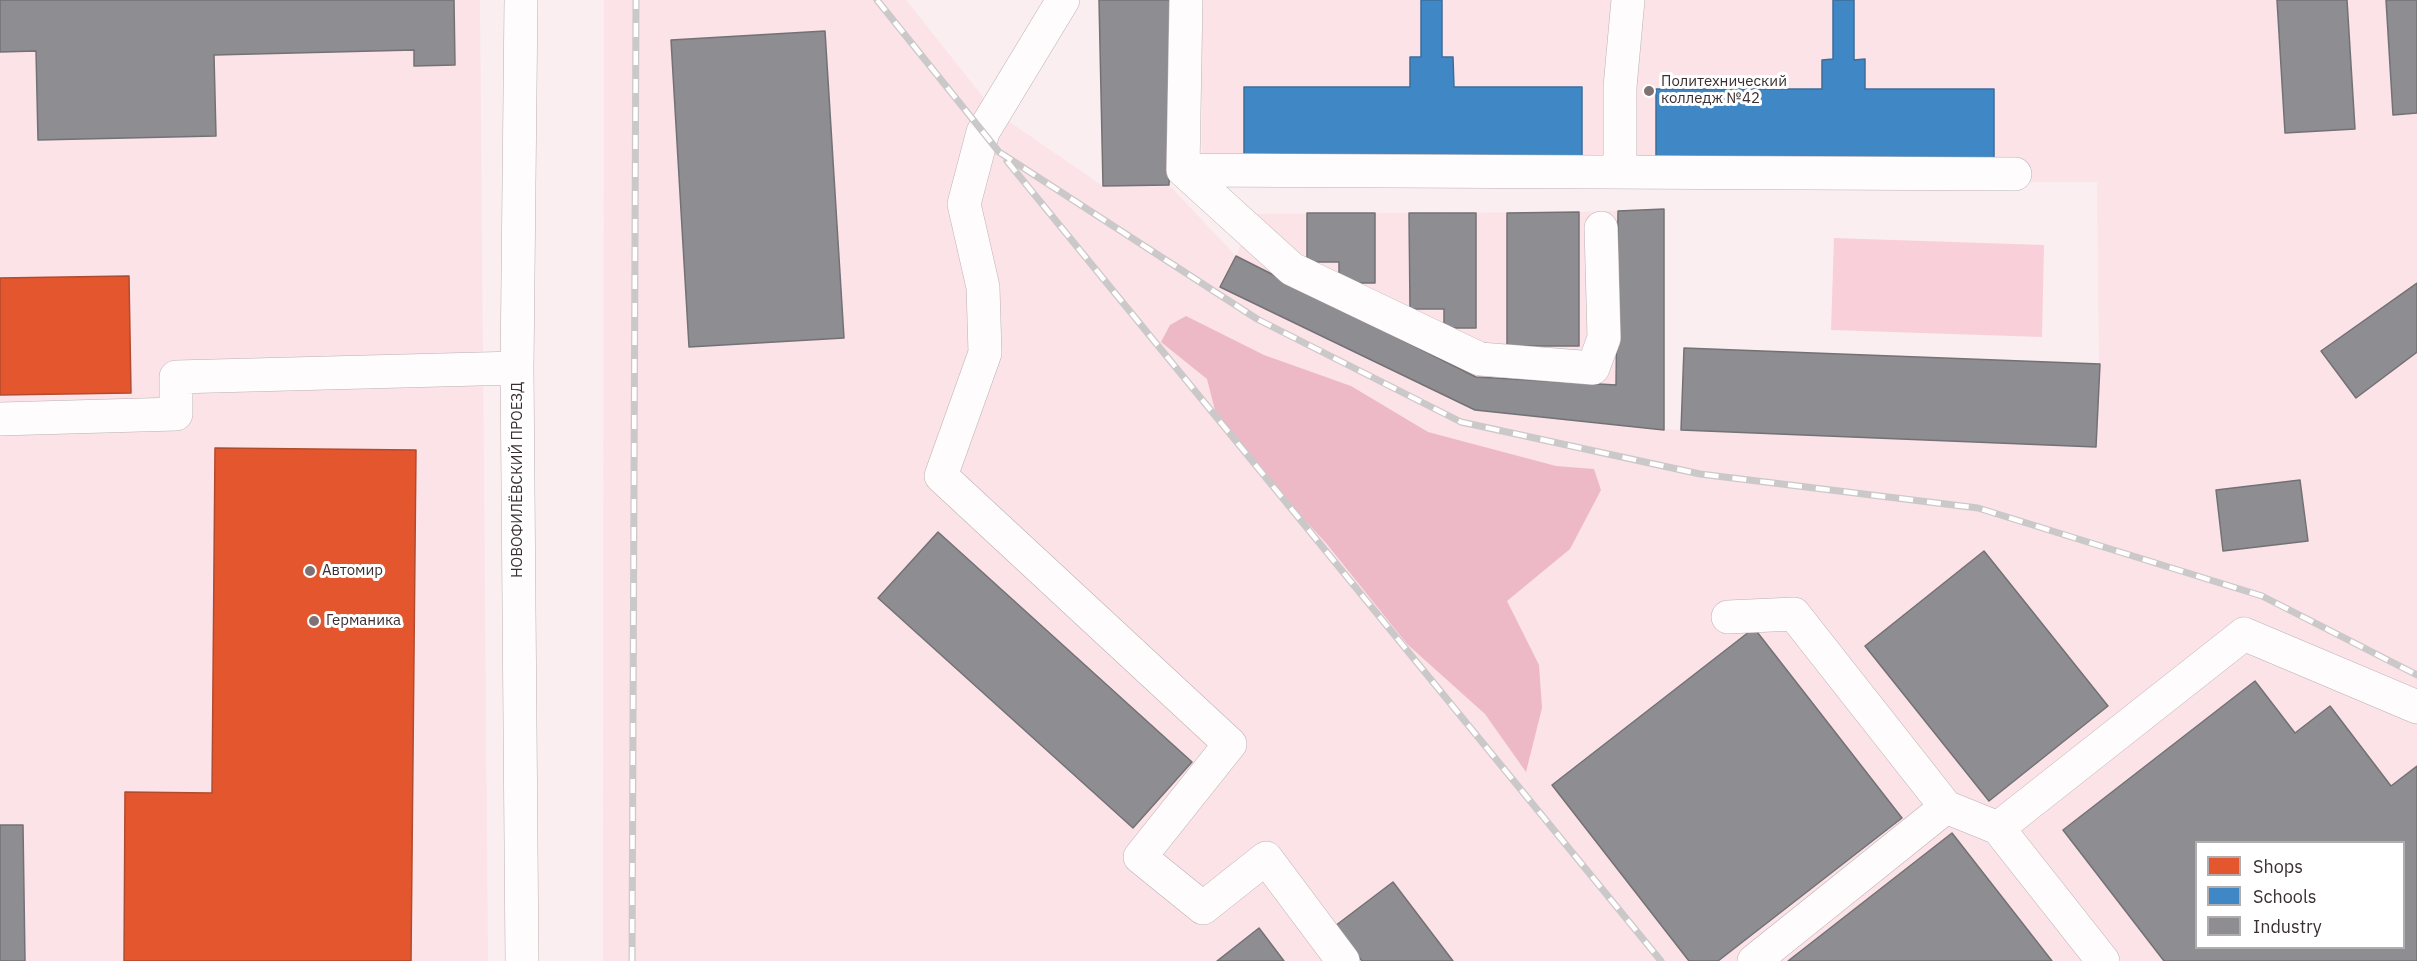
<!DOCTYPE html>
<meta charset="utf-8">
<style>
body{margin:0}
#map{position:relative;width:2417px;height:961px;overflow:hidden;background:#faeef1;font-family:"IBM Plex Sans",sans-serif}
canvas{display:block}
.legend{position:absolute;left:2195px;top:841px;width:210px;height:108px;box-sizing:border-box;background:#fff;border:2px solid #b1acad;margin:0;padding:8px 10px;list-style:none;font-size:18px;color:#3b2f31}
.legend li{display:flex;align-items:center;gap:12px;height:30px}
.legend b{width:30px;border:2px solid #b1acad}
</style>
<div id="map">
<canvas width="2417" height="961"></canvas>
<ul class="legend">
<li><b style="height:16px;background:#e4572e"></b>Shops</li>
<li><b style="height:16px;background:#3f88c5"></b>Schools</li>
<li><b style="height:16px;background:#8d8d92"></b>Industry</li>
</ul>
</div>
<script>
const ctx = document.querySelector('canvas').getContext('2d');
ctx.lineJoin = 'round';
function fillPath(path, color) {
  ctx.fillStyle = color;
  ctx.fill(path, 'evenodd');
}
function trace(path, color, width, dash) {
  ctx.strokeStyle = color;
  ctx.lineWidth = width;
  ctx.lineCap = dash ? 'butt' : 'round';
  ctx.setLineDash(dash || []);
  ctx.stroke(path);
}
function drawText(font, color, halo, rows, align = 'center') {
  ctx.font = font + ' "IBM Plex Sans",sans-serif';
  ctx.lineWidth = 6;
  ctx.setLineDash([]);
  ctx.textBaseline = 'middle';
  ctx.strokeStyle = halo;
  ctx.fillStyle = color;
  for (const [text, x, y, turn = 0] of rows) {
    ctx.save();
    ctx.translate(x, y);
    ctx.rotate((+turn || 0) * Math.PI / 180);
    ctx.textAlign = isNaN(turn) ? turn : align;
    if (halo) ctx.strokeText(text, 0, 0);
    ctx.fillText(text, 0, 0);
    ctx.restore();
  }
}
const built = new Path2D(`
 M0,0H480L488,961H0Z
 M604,0H906L995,112L1103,186L1169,185L1236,256L1253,214L1579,212L1664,209V429L1681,430L2099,364L2097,182L1202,187L1201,0H2417V961H603ZM2196,842H2404V948H2196Z`);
const green = new Path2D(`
 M1834,238L2044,245L2042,337L1831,330Z`);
const forest = new Path2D(`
 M1186,316L1264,355L1351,386L1428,432L1556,466L1594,469L1601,490L1570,549L1507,601L1539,665L1542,708L1526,772L1485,714L1407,644L1326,543L1238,448L1217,418L1207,379L1161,342L1170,325Z`);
const shops = new Path2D(`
 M129,276L131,393L0,395V278Z
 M215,448L416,450L411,961H124L125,792L212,793Z`);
const schools = new Path2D(`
 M1421,0H1442V57H1453L1454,87H1582V158L1244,157V87H1410V57H1421Z
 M1833,0H1854V60L1865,59V89H1994V160L1656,159V89H1822V60L1833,59Z`);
const industry = new Path2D(`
 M0,0H454L455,65L414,66V50L214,55L216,136L38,140L36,51L0,52Z
 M1099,0H1175L1169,185L1103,186Z
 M2277,0H2347L2355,129L2285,133Z
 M2386,0H2417V113L2393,115Z
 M825,31L844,338L689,347L671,40Z
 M1664,209V430L1475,410L1220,287L1236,256L1476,377L1616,385L1618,211Z
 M1579,212V346H1507V213Z
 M1307,213H1375V283H1339V262H1307Z
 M1409,213H1476V328H1444V309H1410Z
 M2417,283V352L2356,398L2321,351Z
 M1684,348L2100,364L2096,447L1681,430Z
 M2300,480L2308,541L2223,551L2216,490Z
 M938,532L1192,762L1133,828L878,598Z
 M1984,551L2108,706L1989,801L1865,646Z
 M1754,628L1902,818L1718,961H1689L1552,785Z
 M2255,681L2295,733L2330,706L2391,786L2417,766V961H2164L2063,830ZM2196,842H2404V948H2196Z
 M0,825H23L25,961H0Z
 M1952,833L2052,961H1788Z
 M1393,882L1453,961H1362L1335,926Z
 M1259,928L1284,961H1217Z`);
const minor = new Path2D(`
 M521,0L517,368L522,961
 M1063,0L983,132L964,204L983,287L985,353L941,476L1230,744L1140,857L1203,908L1266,858L1343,961
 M1186,0L1183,170L1292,269L1480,359L1593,368L1604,338L1601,228
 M1183,170L2015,174
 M1620,172V87L1628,0
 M0,419L176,414V377L517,368
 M1728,617L1794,614L1946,807L1754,961
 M1946,807L1998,828
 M2103,961L1998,828L2244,634L2417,707`);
const rail = new Path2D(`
 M877,0L999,152L1257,319L1461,422L1700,474L1978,508L2262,596L2417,675
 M1007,161L1661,961
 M632,961L636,0`);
const markers = [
 [1649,91,6,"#7e7274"],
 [310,571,6,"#7e7274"],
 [314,621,6,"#7e7274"]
];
const poiNames = [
 ["Политехнический",1661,82],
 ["колледж №42",1661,99],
 ["Автомир",322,571],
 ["Германика",326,621]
];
const streetNames = [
 ["НОВОФИЛЁВСКИЙ ПРОЕЗД",518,480,-90]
];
fillPath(built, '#fbe3e8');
fillPath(green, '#f9d0da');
fillPath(forest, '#eeb9c7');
fillPath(shops, '#e4572e');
trace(shops, '#b14b2f', 1.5);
fillPath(schools, '#3f88c5');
trace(schools, '#3e6d99', 1.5);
fillPath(industry, '#8d8d92');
trace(industry, '#747175', 1.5);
trace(minor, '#bbb0b2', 34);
trace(minor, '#fefcfd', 33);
trace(rail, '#cbc8c9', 7);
trace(rail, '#fff', 4.5, [14]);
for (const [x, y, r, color] of markers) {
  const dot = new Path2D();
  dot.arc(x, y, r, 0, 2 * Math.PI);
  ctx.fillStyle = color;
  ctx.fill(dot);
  trace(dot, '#fff', 2);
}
drawText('15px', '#3b2f31', '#fff', poiNames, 'left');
drawText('15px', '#3b2f31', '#fff', streetNames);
</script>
